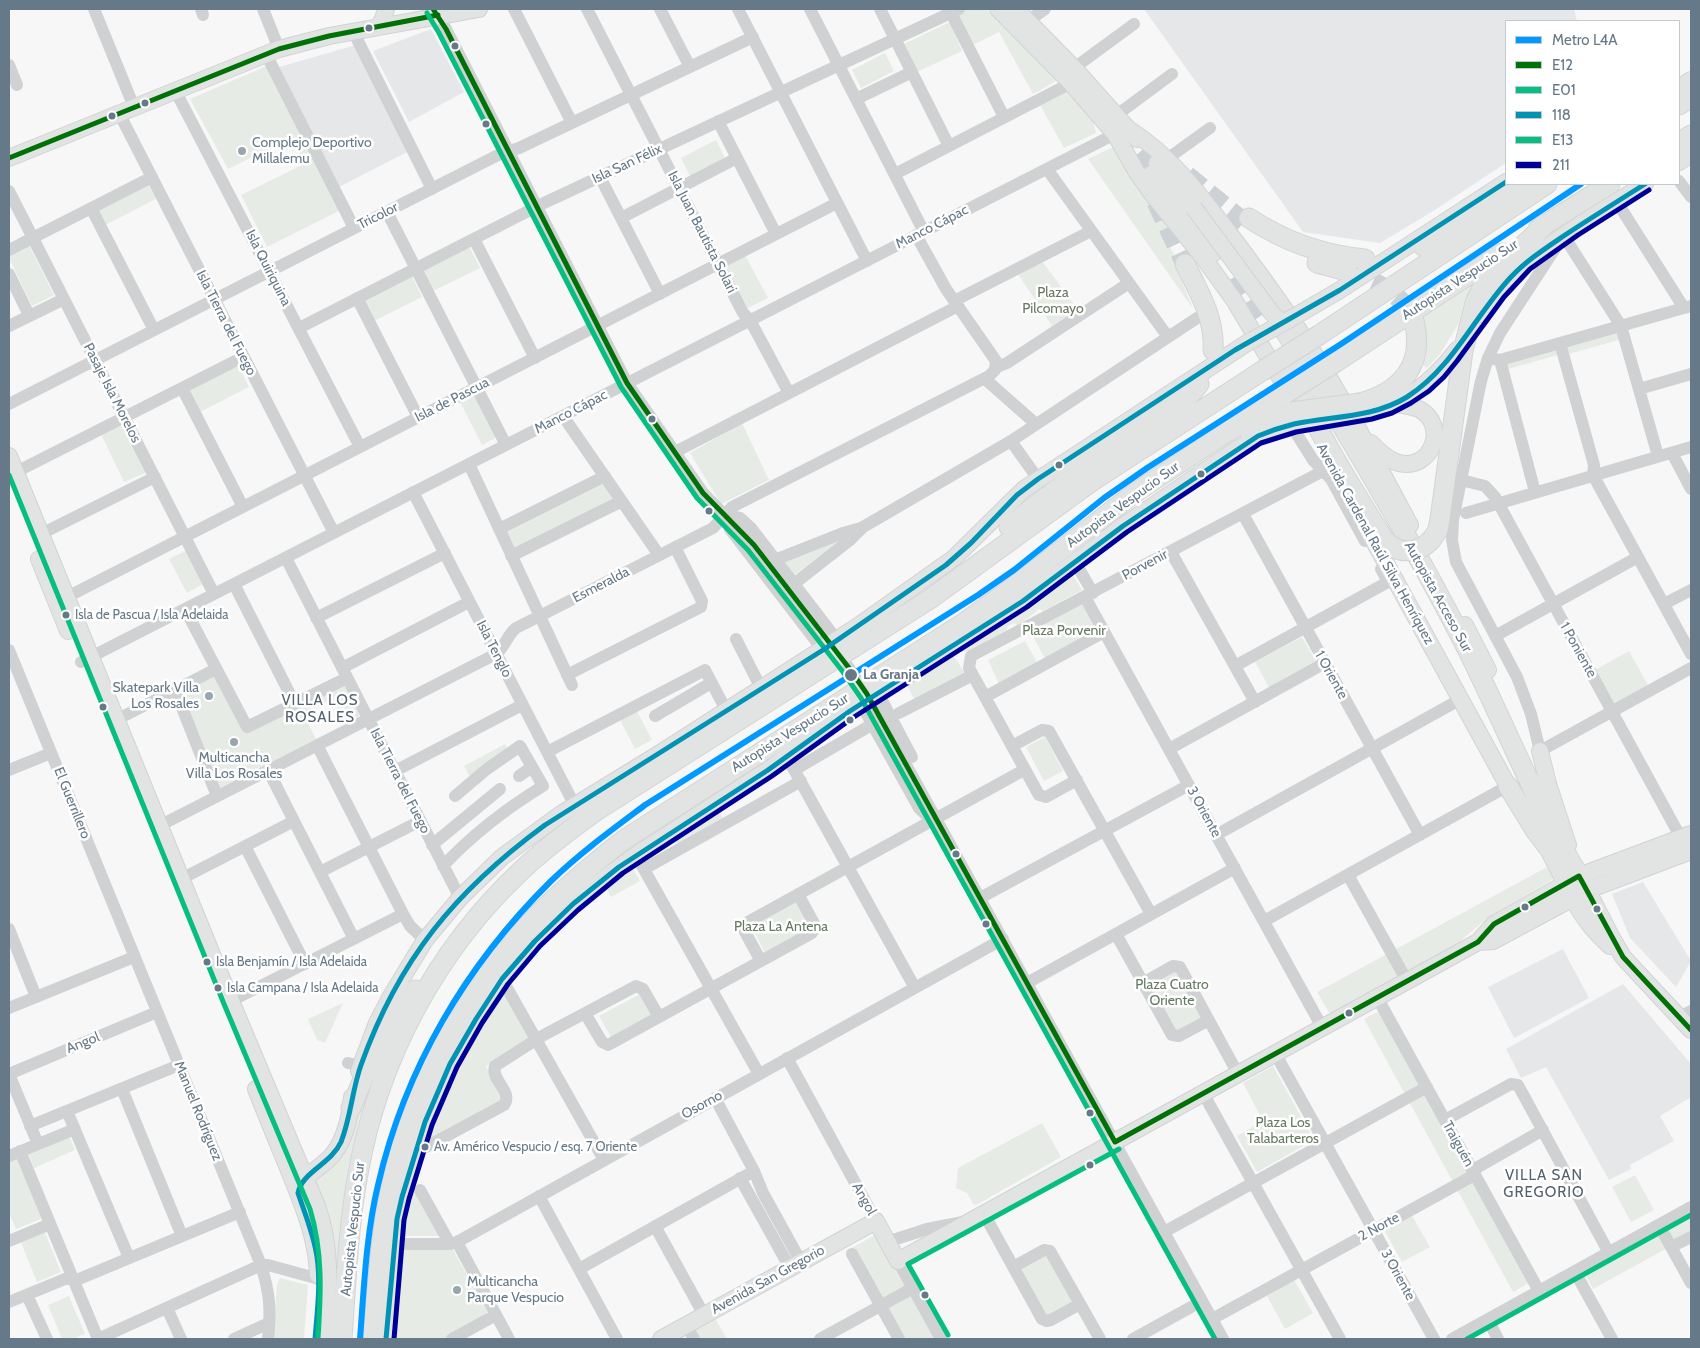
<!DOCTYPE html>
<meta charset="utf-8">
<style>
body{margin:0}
#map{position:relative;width:1700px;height:1348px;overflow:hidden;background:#f7f7f7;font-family:Cabin,sans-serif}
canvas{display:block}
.frame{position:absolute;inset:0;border:10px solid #667988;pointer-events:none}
.legend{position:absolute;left:1505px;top:20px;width:175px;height:165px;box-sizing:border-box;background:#fff;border:1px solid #c2c9cf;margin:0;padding:6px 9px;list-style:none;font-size:15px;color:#667988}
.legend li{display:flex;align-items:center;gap:10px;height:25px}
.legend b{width:25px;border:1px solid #c2c9cf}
</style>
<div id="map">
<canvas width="1700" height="1348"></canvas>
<div class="frame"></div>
<ul class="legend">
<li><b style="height:6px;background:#09f"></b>Metro L4A</li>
<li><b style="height:6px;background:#007106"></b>E12</li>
<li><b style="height:6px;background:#05be7f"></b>E01</li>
<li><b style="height:6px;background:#0093b3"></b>118</li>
<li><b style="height:6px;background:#05be7f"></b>E13</li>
<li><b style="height:6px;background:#009"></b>211</li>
</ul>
</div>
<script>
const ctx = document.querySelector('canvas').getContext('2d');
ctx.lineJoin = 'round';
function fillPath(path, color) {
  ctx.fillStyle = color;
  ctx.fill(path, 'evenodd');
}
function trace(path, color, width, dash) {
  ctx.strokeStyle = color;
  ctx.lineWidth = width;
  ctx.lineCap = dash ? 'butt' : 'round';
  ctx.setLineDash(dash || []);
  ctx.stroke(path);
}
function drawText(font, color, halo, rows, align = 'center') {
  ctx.font = font + ' Cabin,sans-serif';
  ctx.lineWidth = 5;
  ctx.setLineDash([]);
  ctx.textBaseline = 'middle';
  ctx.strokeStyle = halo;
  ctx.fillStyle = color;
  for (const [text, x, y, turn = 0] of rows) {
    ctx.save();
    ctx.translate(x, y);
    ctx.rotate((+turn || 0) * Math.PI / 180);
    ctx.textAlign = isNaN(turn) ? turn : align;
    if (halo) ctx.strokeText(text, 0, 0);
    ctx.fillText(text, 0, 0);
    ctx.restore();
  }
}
const built = new Path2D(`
 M1144,9H1574L1577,21H1506V163L1430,213L1380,243L1303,232Z
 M431,29L464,92L409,122L373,51Z
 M356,45L409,151L339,187L279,67Z
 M1643,882L1691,961L1676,987L1630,938L1612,894Z
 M1563,949L1589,998L1514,1038L1488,987Z
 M1623,984L1691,1064V1097L1660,1116L1674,1141L1630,1165L1631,1169L1609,1180L1546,1067L1521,1078L1506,1049Z`);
const green = new Path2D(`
 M953,9H986L1058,80L1033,94L999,32L971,46Z
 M950,22L962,51L917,72L904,44Z
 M885,53L894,71L861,88L852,70Z
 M269,65L341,210L267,247L241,195L304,164L291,138L228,169L190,99Z
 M1065,88L1093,121L1096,133L1064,148L1039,103Z
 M716,140L726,160L691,178L681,158Z
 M1113,147L1171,226L1163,233L1176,259L1175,264L1193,309L1088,159Z
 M148,184L156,199L105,225L97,209Z
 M29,245L54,295L32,306L9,258V254Z
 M469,246L480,268L431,292L421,270Z
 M745,255L768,298L746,309L723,266Z
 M1042,261L1078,310L1052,326L1018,274Z
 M411,274L422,297L372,322L363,299Z
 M1480,279L1465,299L1459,323L1440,354L1427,368L1420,364L1421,317Z
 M1615,328L1619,340L1565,355L1562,343Z
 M1555,344L1558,355L1505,370L1501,358Z
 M237,362L249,387L200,412L188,387Z
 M476,391L499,436L482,445L459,400Z
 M122,421L147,472L124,482L100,432Z
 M742,423L769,480L721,504L690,453Z
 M602,482L616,500L514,554L503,531Z
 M849,534L794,575L785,562Z
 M187,550L205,583L187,593L169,559Z
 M1073,575L1082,590L1043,611L1039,609C1031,615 1026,621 1017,625L1013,623L1007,627V630L968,651L960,652L1022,613Z
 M1081,603L1098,629L1046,660L1029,630Z
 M1302,637L1317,663L1270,689L1255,662Z
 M1025,641L1038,664L999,684L988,660Z
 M1629,651L1648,685L1615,704L1595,670Z
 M954,656L966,675L915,701L907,685Z
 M215,671L245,730L345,682L360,717L345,724L332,699L303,714L316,739L220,788L177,691Z
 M636,709L652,740L635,749L619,718Z
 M1045,737L1063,771L1044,781L1026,747Z
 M505,744L507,748L470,777L464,766Z
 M718,810L723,818V822L677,844L674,839Z
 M631,866L640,881L611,897L604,884Z
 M1547,867L1555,878L1486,919L1458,943L1330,1014L1317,992Z
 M797,901L811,930L765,953L750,923Z
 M1179,970L1204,1020L1178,1034L1148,986Z
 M502,989L529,1032L528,1040L486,1066L502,1100L428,1141L427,1133L448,1084Z
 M640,994L651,1015L611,1037L599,1016Z
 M343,1003L325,1043L317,1040L308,1019Z
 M1381,1010L1529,1283L1513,1292L1364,1019Z
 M1273,1066L1314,1140L1257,1172L1237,1136L1263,1121L1243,1083Z
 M370,1083L358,1125L347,1175L335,1276L312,1179Z
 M1042,1123L1061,1157L976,1205L973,1204L967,1193L956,1188L958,1168Z
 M69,1136L75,1150L34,1168L28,1153Z
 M18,1156L43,1218L16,1229L9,1212V1160Z
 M1635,1175L1654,1210L1631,1222L1612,1187Z
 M412,1184L440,1236H401Z
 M1411,1214L1430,1247L1402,1262L1384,1230Z
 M1691,1215V1235L1593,1289L1586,1276V1270L1655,1231L1658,1233Z
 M44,1230L61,1272L37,1282L20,1240Z
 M877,1234L934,1339H895L846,1251Z
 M452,1248L487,1311L486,1316L445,1339H391L400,1250Z
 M1048,1254L1073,1304L1047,1318L1021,1268Z
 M280,1278L308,1285L304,1339H273L277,1285Z
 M1294,1280L1313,1313L1285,1329L1267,1296Z
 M69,1296L85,1334L72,1339H62L48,1305Z
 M715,1318L727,1339H700L695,1329Z`);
const minorTunnel = new Path2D(`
 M811,620L849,668L878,714`);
const highwayTunnel = new Path2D(`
 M1119,133L1165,186
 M1187,175L1244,222
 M1156,202L1185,264
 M1347,271C1375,282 1402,291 1414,321
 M1236,276L1273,335`);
const minor = new Path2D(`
 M94,9L134,107
 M201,9L203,15
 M263,9L279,49
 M433,9L446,29L627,383L703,493L754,545L811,620
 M514,9L572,123
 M587,9L743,313L750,320L789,393
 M660,9L690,67
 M738,9L867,261
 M810,9L924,232
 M880,9L949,146
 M949,9L1004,117
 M1028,21L1045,9
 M353,31L432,189
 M266,54L354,228
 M9,65L17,85
 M1074,68L1134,24
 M175,90L360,447
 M856,99L912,72
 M119,113L334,533
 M1110,120L1172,74
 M718,121L776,234
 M1167,159L1210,128
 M1047,169L1168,337
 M895,174L1071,83
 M600,177L660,294
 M1679,181L1691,197
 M9,191L214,594
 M1617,202L1684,308
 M91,208L154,330
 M387,212L506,445
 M621,218L737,158
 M474,239L535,358
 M1560,241L1500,333L1488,358L1481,381L1453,520L1452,540L1456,562L1517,677L1531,714L1540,751L1691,668
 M1569,244L1621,326L1658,456
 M9,250L152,177
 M9,274L29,315
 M357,298L418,417
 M954,301L1091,231
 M9,326L64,299
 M299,328L544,203L959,9
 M1560,343L1594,465L1593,475L1691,654
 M1488,358L1500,360L1691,306
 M1500,360L1535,492
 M997,367L1007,363L1129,283
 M985,379L1036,424
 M182,388L243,507
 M1639,389L1691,374
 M9,404L500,154L519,148L753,37
 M563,416L659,555
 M1291,425L1313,460L1331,479L1365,541
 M1011,441L1038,479
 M675,452L958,306
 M1672,453L1691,489
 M469,464L572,685
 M16,472L243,357
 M1461,480L1485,486L1495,497L1681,838
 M413,492L575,806
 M1466,513L1691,447
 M1243,514L1420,835
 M724,515L740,518L751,528L837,640
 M499,529L605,476
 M730,529L823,650
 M41,534L155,477
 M1171,552L1255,702
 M511,556L622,501
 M286,558L460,898
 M777,559L843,533L861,528
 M1075,562L1093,593
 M795,583L850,540L863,527L1011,441L1197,318
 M234,584L295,704
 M67,597L837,203
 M1085,597L1322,1027
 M1664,604L1691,590
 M185,609L247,727L347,678
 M316,618L445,553
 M1495,636L1638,557
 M736,639L761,688
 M9,650L261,1265C270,1294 271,1310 268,1339
 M81,662L1115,134
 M1235,666L1388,582L1381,569
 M342,668L469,602
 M567,675L701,607L702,601L675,547
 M175,690L217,796
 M878,693L912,757
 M985,697L1104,632
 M861,704L919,808L926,815L936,818
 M899,713L973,675
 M878,714L1223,1339
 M655,716L711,683
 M116,720L216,669
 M317,745L403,914L410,926L425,940
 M1012,746L1042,730L1049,731L1151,914
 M1169,749L1325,663
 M547,752L705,670L726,710
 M787,757L915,988
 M9,770L51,753
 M268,770L354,939
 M794,770L873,724
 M395,771L522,705
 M519,776L532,767
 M1077,780L1046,797L1039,795L969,668L971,656L1323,471
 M159,826L496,654C505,647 507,635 516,628L713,528L732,507L989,376L995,370L996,361L946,289L916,235
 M1216,835L1461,699
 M432,845L500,789
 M245,846L305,964
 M636,855L759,1074
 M443,866C472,835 507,808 543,786L520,746L487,769L455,796
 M644,869L801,781
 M320,872L420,821
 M1348,875L1407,981
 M181,879L294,821
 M980,898L1189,785
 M1264,921L1508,786
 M9,929L36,997
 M1116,934L1172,1035L1179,1036L1209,1020
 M761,961L745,932L744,928L746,923L1024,770
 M502,979L604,1160
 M1027,983L1235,868
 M1143,983L1173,966L1180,967L1238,1074
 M1377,997L1539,1291
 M231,1001L403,914
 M9,1008L134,957
 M585,1013L602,1042L608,1045L812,933L816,927L798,894
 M1679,1017L1691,1011
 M1275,1053L1434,1339
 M787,1058L876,1221
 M348,1063L360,1066
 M9,1074L157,1012
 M9,1074L38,1144
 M122,1089L182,1236
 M1203,1093L1340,1339
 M715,1098L754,1171L763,1193L801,1262
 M67,1111L129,1258
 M1445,1120L1511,1084L1518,1085L1609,1253
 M30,1126L179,1065
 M426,1147L504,1105C514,1092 490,1080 495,1066L542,1036L636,986L643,989L659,1017
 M20,1151L98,1339
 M9,1156L75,1129
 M740,1178L790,1268
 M420,1190L450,1244
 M539,1196L617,1339
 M984,1214L1042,1319L1046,1321L1051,1320L1080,1304
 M1659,1225L1691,1283
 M655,1226L704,1315
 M1164,1232L1427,1087
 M9,1241L50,1224
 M457,1242L509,1339
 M887,1242L927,1229L963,1222
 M394,1244H450L457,1242L1003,939
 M1671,1247L1691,1237
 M852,1254L899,1339
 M898,1261L941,1339
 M1013,1267L1044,1250L1050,1251L1100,1339
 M579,1269L754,1171
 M1575,1272L1612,1339
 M27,1295L47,1339
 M9,1302L65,1279H79L240,1212
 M167,1308L181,1339
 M1212,1319L1469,1178L1478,1167L1543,1130
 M1488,1320L1498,1339
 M686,1325L694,1339
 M98,1339L261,1265H268L319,1279
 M234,1339L269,1323
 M452,1339L496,1315
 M820,1339L913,1288
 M1133,1339L1202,1301
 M1452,1339L1691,1207`);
const major = new Path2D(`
 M998,9L1071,83L1121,141
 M1016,9L1074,68L1137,139
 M379,26L383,19L386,9
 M1679,88L1691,80
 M1130,130C1171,156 1200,195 1229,233C1264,279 1298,326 1328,376C1357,425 1383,475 1410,525
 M1115,134L1136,171L1150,191L1203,257L1234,300L1306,421
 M9,158L279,49L329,36L479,9
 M1679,162L1691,154
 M1157,163L1189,203
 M1151,174L1214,253
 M1299,314L1340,290L1506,182
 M1481,314C1521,254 1586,222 1645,184
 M1366,414C1407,402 1431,383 1457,350
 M1371,443C1379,451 1388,460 1399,463C1432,471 1449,425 1419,409C1412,406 1404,405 1396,404
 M9,456L231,1001L317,1206C333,1252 328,1292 325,1339
 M1365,525L1508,786
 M39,559L68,631
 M1465,625L1488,670
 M1540,751L1548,784L1568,845
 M1575,866L1612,938L1623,957L1691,1030
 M1569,889C1578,912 1592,930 1610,946
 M1478,942L1493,941L1588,890L1691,851
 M359,1071L377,1023L390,998L425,940L460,898L502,857L561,814L662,752L855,628L954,558L1024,489L1247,343
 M256,1089C266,1115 277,1141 288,1168C302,1203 317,1237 318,1275
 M298,1193C300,1176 324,1167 334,1153C346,1137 350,1116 352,1097
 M386,1339L393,1251L397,1219L402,1197L425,1122L450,1064L476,1019L502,979L535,941L586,892L636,855L768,770L850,711L1023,601L1123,526L1237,449L1267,431L1297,423
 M661,1339L876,1221L898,1261L1478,942L1494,924L1501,920L1579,876L1691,834`);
const highway = new Path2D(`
 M1679,105L1691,97
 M1679,143L1691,135
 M1249,218C1285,242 1322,255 1365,259
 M1538,229L1610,184
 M1423,246L1523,184
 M1317,263L1347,271
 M1185,264C1199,292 1215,318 1213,350
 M1282,326C1345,430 1408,534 1463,641C1503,719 1534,801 1579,876
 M1319,335L1547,184
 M1288,361C1310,422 1349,483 1383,538
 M1336,362L1502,253
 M1360,403C1401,392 1425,365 1414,321
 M1248,430L1291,412
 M1009,527C1047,494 1088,467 1130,438C1153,422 1182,407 1199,384
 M1432,539L1438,530L1440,519L1463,351L1475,303L1482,288L1492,275L1547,223
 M1508,786L1535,830L1550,850
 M1548,846L1567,883
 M549,927L575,892
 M351,1108C369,1063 385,1028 415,990
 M342,1339C346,1284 348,1228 358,1174C378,1059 437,949 522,870C545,848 571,829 596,811L930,599L1091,482L1262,371
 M373,1339C376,1297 379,1254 386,1211C403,1117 445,1023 506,949C541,908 582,872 625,839L965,622L1012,588L1136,492L1277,399`);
const majorBridge = new Path2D(`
 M1194,208L1271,312L1279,320L1285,322
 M1247,343L1299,314
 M1297,423L1366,414`);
const highwayBridge = new Path2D(`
 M1262,371L1319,335
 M1277,399L1336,362
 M1291,412L1360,403
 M1383,538C1396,555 1418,555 1432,539`);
const bus1 = new Path2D(`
 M433,9L446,29L627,383L703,493L754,545L849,668L867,694L1115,1142
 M9,158L279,49L329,36L438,15
 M1115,1142L1478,942L1494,924L1579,876L1623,957L1691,1030`);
const bus2 = new Path2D(`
 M427,13L439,33L621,387L697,498L748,550L843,672L861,698L1215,1339
 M948,1335L908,1264L1119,1149
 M1467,1339L1691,1215`);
const bus3 = new Path2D(`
 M315,1339C317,1312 321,1284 317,1257C314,1235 305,1214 298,1193C302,1172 331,1164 341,1142C351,1117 352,1090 361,1065C399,959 455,891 545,825L823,650L946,565L971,543L1017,495L1038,479L1235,350L1340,290L1506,182
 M386,1339L397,1219L402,1197L425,1122L450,1064L476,1019L502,979L535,941L573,904L619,867L768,770L850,711L1023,601L1123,526L1258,436C1270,431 1282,427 1294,424C1332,416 1373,418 1407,397C1453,368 1475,315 1511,277C1527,260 1546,248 1565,235C1591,218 1618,201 1645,184`);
const bus4 = new Path2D(`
 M9,475L224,1004L310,1209C323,1252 321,1294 318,1338`);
const bus5 = new Path2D(`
 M394,1339L404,1220L409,1199L432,1125L457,1067L482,1023L508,984L540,946L578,910L623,873L772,776L854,717L1027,607L1127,532L1261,443L1296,432L1372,419L1392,413L1411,403L1429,391L1444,377L1457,361L1504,297L1530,269L1578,235L1649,190`);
const metro1 = new Path2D(`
 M360,1339C364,1288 366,1235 378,1185C405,1068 466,965 551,881C580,853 613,829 645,805L978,595L1014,570L1104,498L1147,468L1341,344L1581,184`);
const markers = [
 [369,28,4.5,"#667988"],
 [455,46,4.5,"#667988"],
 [145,103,4.5,"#667988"],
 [112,116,4.5,"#667988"],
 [486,124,4.5,"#667988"],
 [242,151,5,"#99a5af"],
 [652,419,4.5,"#667988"],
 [1059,465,4.5,"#667988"],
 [1201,474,4.5,"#667988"],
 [709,511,4.5,"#667988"],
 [66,615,4.5,"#667988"],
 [851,675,7,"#667988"],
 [209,696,5,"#99a5af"],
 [103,707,4.5,"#667988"],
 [850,720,4.5,"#667988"],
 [234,742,5,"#99a5af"],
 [956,854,4.5,"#667988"],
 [1525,907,4.5,"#667988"],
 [1597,909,4.5,"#667988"],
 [986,924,4.5,"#667988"],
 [207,962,4.5,"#667988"],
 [218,988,4.5,"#667988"],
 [1349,1013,4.5,"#667988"],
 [1090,1113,4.5,"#667988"],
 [425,1147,4.5,"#667988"],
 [1090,1165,4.5,"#667988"],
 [457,1290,5,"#99a5af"],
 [925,1295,4.5,"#667988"]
];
const busNames = [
 ["Isla de Pascua / Isla Adelaida",75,615],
 ["Isla Benjamín / Isla Adelaida",216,962],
 ["Isla Campana / Isla Adelaida",227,988],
 ["Av. Américo Vespucio / esq. 7 Oriente",434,1147]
];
const poiNames = [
 ["Complejo Deportivo",252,143],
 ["Millalemu",252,159],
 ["Skatepark Villa",199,688,"right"],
 ["Los Rosales",199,704,"right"],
 ["Multicancha",234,758,"center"],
 ["Villa Los Rosales",234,774,"center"],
 ["Multicancha",467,1282],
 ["Parque Vespucio",467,1298]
];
const streetNames = [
 ["Isla San Félix",627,164,-25],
 ["Tricolor",378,216,-27],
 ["Manco Cápac",932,227,-27],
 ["Isla Juan Bautista Solari",702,232,63],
 ["Isla Quiriquina",268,268,63],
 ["Autopista Vespucio Sur",1460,280,-33],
 ["Isla Tierra del Fuego",226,323,63],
 ["Pasaje Isla Morelos",112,393,63],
 ["Isla de Pascua",452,400,-27],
 ["Manco Cápac",571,412,-27],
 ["Autopista Vespucio Sur",1123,505,-36],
 ["Avenida Cardenal Raúl Silva Henríquez",1375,544,61],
 ["Porvenir",1145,565,-28],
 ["Esmeralda",601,585,-27],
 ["Autopista Acceso Sur",1438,597,61],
 ["Isla Tenglo",494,649,63],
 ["1 Poniente",1578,650,61],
 ["1 Oriente",1331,675,61],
 ["Autopista Vespucio Sur",790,733,-32],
 ["Isla Tierra del Fuego",400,781,63],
 ["El Guerrillero",72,803,68],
 ["3 Oriente",1204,812,61],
 ["Angol",83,1043,-22],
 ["Osorno",702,1105,-29],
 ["Manuel Rodríguez",198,1111,68],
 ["Traiguén",1458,1144,61],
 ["Angol",864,1199,61],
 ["2 Norte",1379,1227,-29],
 ["Autopista Vespucio Sur",353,1229,-84],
 ["3 Oriente",1398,1275,61],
 ["Avenida San Gregorio",768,1280,-29]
];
const parkNames = [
 ["Plaza",1053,293],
 ["Pilcomayo",1053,309],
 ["Plaza Porvenir",1064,631],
 ["Plaza La Antena",781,927],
 ["Plaza Cuatro",1172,985],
 ["Oriente",1172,1001],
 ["Plaza Los",1283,1123],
 ["Talabarteros",1283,1139]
];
const stopNames = [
 ["La Granja",863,675]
];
const neighbourhoodNames = [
 ["VILLA LOS",320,701],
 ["ROSALES",320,718],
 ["VILLA SAN",1544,1176],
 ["GREGORIO",1544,1193]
];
fillPath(built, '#e6e7e8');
fillPath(green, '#e7ebe5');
trace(minorTunnel, '#ccd1d6', 12, [12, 6]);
trace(highwayTunnel, '#ccd1d6', 19, [19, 9]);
trace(major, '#d2d3d5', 18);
trace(highway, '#d3d5d5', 21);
trace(minor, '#cfd1d2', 12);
trace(major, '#e2e3e3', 16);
trace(highway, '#e2e3e3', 19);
trace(majorBridge, '#d2d3d5', 18, []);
trace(highwayBridge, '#d3d5d5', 21, []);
trace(majorBridge, '#e2e3e3', 16);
trace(highwayBridge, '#e2e3e3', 19);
trace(bus1, '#007106', 5);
trace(bus2, '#05be7f', 5);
trace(bus3, '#0093b3', 5);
trace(bus4, '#05be7f', 5);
trace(bus5, '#009', 5);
trace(metro1, '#09f', 6);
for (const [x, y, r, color] of markers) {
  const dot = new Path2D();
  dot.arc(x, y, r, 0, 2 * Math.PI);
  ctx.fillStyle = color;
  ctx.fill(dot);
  trace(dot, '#fff', 2);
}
drawText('13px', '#667988', '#fff', busNames, 'left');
drawText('14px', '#667988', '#fff', poiNames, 'left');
drawText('14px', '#667988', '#fff', streetNames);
drawText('14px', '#667a61', '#fff', parkNames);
drawText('bold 14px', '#667988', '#fff', stopNames, 'left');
ctx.letterSpacing = '1px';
drawText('15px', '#54626d', '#fff', neighbourhoodNames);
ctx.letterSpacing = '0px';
</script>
